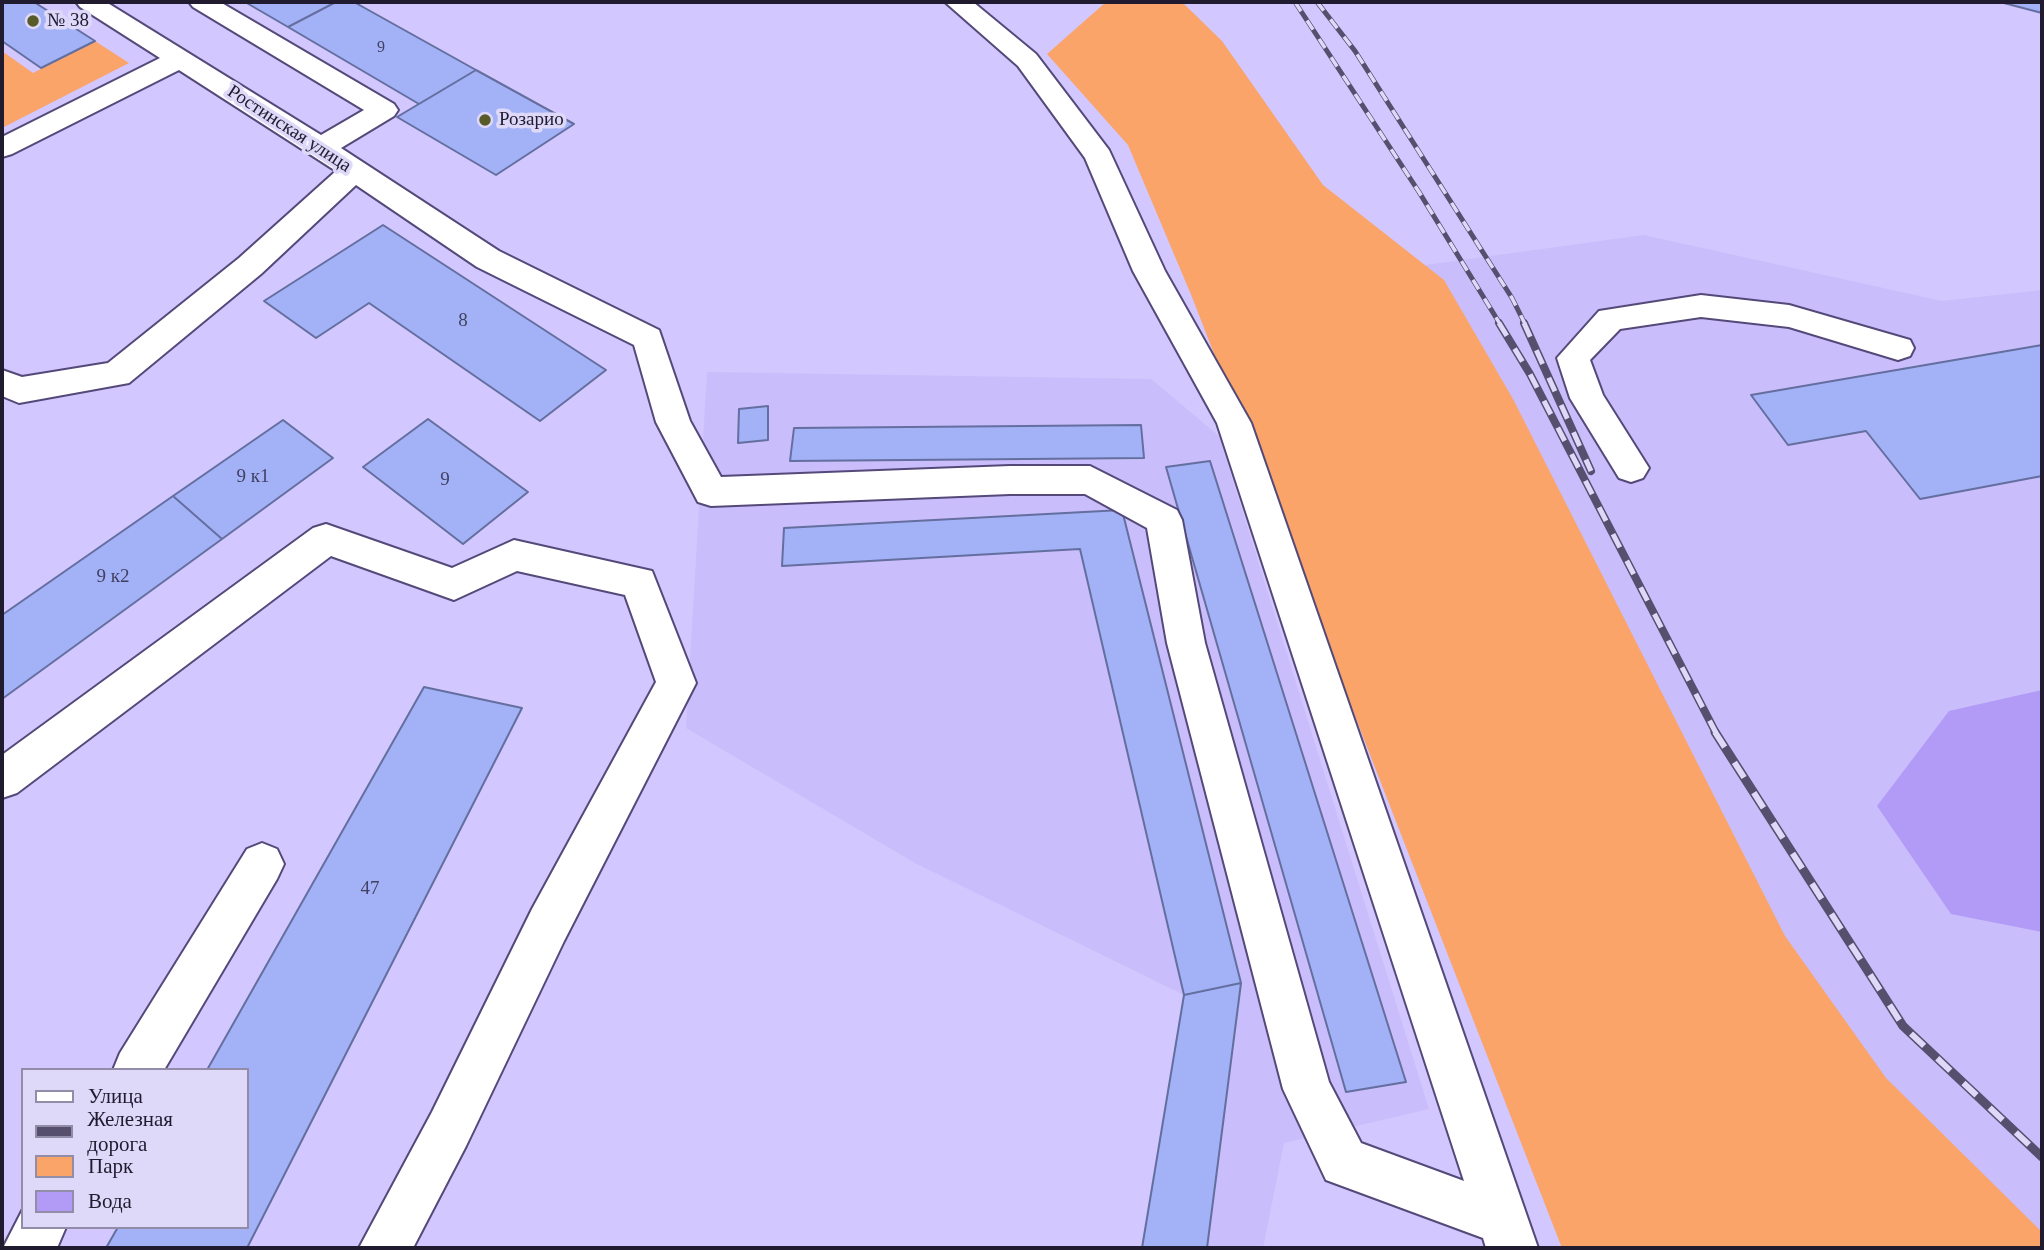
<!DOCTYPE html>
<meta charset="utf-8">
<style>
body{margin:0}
#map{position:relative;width:2044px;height:1250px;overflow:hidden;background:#d2c7fe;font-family:Georgia,serif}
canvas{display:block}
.frame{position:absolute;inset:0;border:4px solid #201b2f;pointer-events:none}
.legend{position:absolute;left:21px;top:1068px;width:228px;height:161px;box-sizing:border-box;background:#ded8f9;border:2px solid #928ca8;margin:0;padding:9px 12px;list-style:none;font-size:21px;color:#201b2f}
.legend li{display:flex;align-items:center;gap:14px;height:35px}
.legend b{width:35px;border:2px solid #928ca8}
</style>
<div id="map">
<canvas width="2044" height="1250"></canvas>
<div class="frame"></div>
<ul class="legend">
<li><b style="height:9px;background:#fff"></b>Улица</li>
<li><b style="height:9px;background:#564f6e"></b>Железная дорога</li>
<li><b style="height:19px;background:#faa469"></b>Парк</li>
<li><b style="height:19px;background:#b19bf7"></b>Вода</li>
</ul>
</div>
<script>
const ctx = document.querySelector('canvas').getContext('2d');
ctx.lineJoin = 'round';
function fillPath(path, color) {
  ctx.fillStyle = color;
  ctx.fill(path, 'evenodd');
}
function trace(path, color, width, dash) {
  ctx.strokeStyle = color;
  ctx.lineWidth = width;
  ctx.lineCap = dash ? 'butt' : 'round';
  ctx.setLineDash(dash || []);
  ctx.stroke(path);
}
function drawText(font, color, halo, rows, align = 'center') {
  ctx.font = font + ' Georgia,serif';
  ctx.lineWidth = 7;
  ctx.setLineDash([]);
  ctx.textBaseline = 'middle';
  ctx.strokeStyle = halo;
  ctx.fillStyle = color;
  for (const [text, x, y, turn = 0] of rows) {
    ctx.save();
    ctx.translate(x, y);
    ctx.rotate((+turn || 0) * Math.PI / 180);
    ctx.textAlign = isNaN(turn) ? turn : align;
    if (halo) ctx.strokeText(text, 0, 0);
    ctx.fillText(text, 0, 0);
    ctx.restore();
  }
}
const built = new Path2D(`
 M1644,235L1942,301L2042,290V1248H1562L1192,297Z
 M707,372L1151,379L1219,436L1429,1109L1284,1143L1263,1248H1142L1184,995L915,863L686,728Z`);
const green = new Path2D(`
 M1106,2H1182L1222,41L1323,185L1444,280L1513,399L1785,936L1886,1078L2042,1232V1248H1562L1192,297L1128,145L1047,54Z
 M95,41L129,63L2,128V51L33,73Z`);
const water = new Path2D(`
 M2042,690V932L1951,914L1877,806L1949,711Z`);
const building = new Path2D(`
 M2,2H34L95,41L41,68L2,41Z
 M245,2H336L288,27Z
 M336,2H354L476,70L419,104L288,27Z
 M2000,2H2042V13Z
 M476,70L574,124L496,175L397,117Z
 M383,225L606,370L540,421L369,303L316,338L264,301Z
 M2042,345V476L1920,499L1866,431L1788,445L1751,395Z
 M768,406V440L738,443L739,409Z
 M428,419L528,492L463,544L363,467Z
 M283,420L333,458L222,539L173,496Z
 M1141,425L1144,458L790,461L794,428Z
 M1210,461L1406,1082L1346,1092L1166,467Z
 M173,496L222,539L2,699V615Z
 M1122,510L1241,983L1184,995L1080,549L782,566L784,528Z
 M424,687L522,708L247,1248H106L118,1227H247V1070H207Z
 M1241,983L1207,1248H1142L1184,995Z`);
const minor = new Path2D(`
 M76,2H106L321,135L364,110L193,7L189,2H220L394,104L398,110L394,116L341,148L499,251L659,330L690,421L721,477L1010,466H1090L1177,510L1182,520L1205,643L1329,1082L1361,1143L1464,1181L1217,423L1133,271L1085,158L1018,66L945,2H973L1036,54L1109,150L1165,271L1251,423L1538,1248H1486L1483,1238L1326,1180L1283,1089L1167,643L1147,528L1085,494H1010L711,506L698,502L656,422L634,345L477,267L356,185L261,274L129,383L19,403L2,396V370L22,377L108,363L239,258L336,171L179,70L12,154L2,157V137L160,58L80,7Z
 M1701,295L1789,305L1910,340L1914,348L1910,356L1898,360L1789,327L1701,317L1620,329L1590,360L1603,395L1649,468L1643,478L1631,482L1619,478L1570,398L1557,358L1599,311Z
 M326,524L452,568L514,540L652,571L696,683L564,941L466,1146L413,1248H359L432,1112L532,909L656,682L625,595L517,571L454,600L331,556L17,793L2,798V755L313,528Z
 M262,843L277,849L284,864L277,879L164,1070H113L120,1053L247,849Z
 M23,1209V1227H66L57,1248H3Z`);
const railFar2 = new Path2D(`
 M1295,2L1419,192L1500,324
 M1317,2L1355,51L1512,298L1525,324`);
const railFar1 = new Path2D(`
 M1499,323L1530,374L1716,733
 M1524,323L1591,471`);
const rail = new Path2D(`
 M1715,732L1903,1026L2042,1157`);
const markers = [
 [33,21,7,"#565b29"],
 [485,120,7,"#565b29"]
];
const farNumbernames = [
 ["9",381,48]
];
const farPoinames = [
 ["№ 38",47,21],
 ["Розарио",499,120]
];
const farStreetnames = [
 ["Ростинская улица",289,129,33]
];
const numberNames = [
 ["8",463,321],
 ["9 к1",253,477],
 ["9",445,480],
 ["9 к2",113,577],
 ["47",370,889]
];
fillPath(built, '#cabdfb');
fillPath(green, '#faa469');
fillPath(water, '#b19bf7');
fillPath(building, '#a3b2f7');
trace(building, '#646e9f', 2);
trace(minor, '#544978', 4);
fillPath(minor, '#fff');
trace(railFar2, '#564f6e', 5);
trace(railFar1, '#564f6e', 8);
trace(rail, '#564f6e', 9);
trace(railFar2, '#ded8f9', 3.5, [11]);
trace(railFar1, '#ded8f9', 5, [15]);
trace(rail, '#ded8f9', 6, [18]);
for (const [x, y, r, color] of markers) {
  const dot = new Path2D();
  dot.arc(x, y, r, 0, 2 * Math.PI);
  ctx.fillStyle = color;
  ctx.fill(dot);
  trace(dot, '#ded8f9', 2.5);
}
drawText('16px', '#414161', null, farNumbernames);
drawText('19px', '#201b2f', '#ded8f9', farPoinames, 'left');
drawText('19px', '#201b2f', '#ded8f9', farStreetnames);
drawText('19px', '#414161', null, numberNames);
</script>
